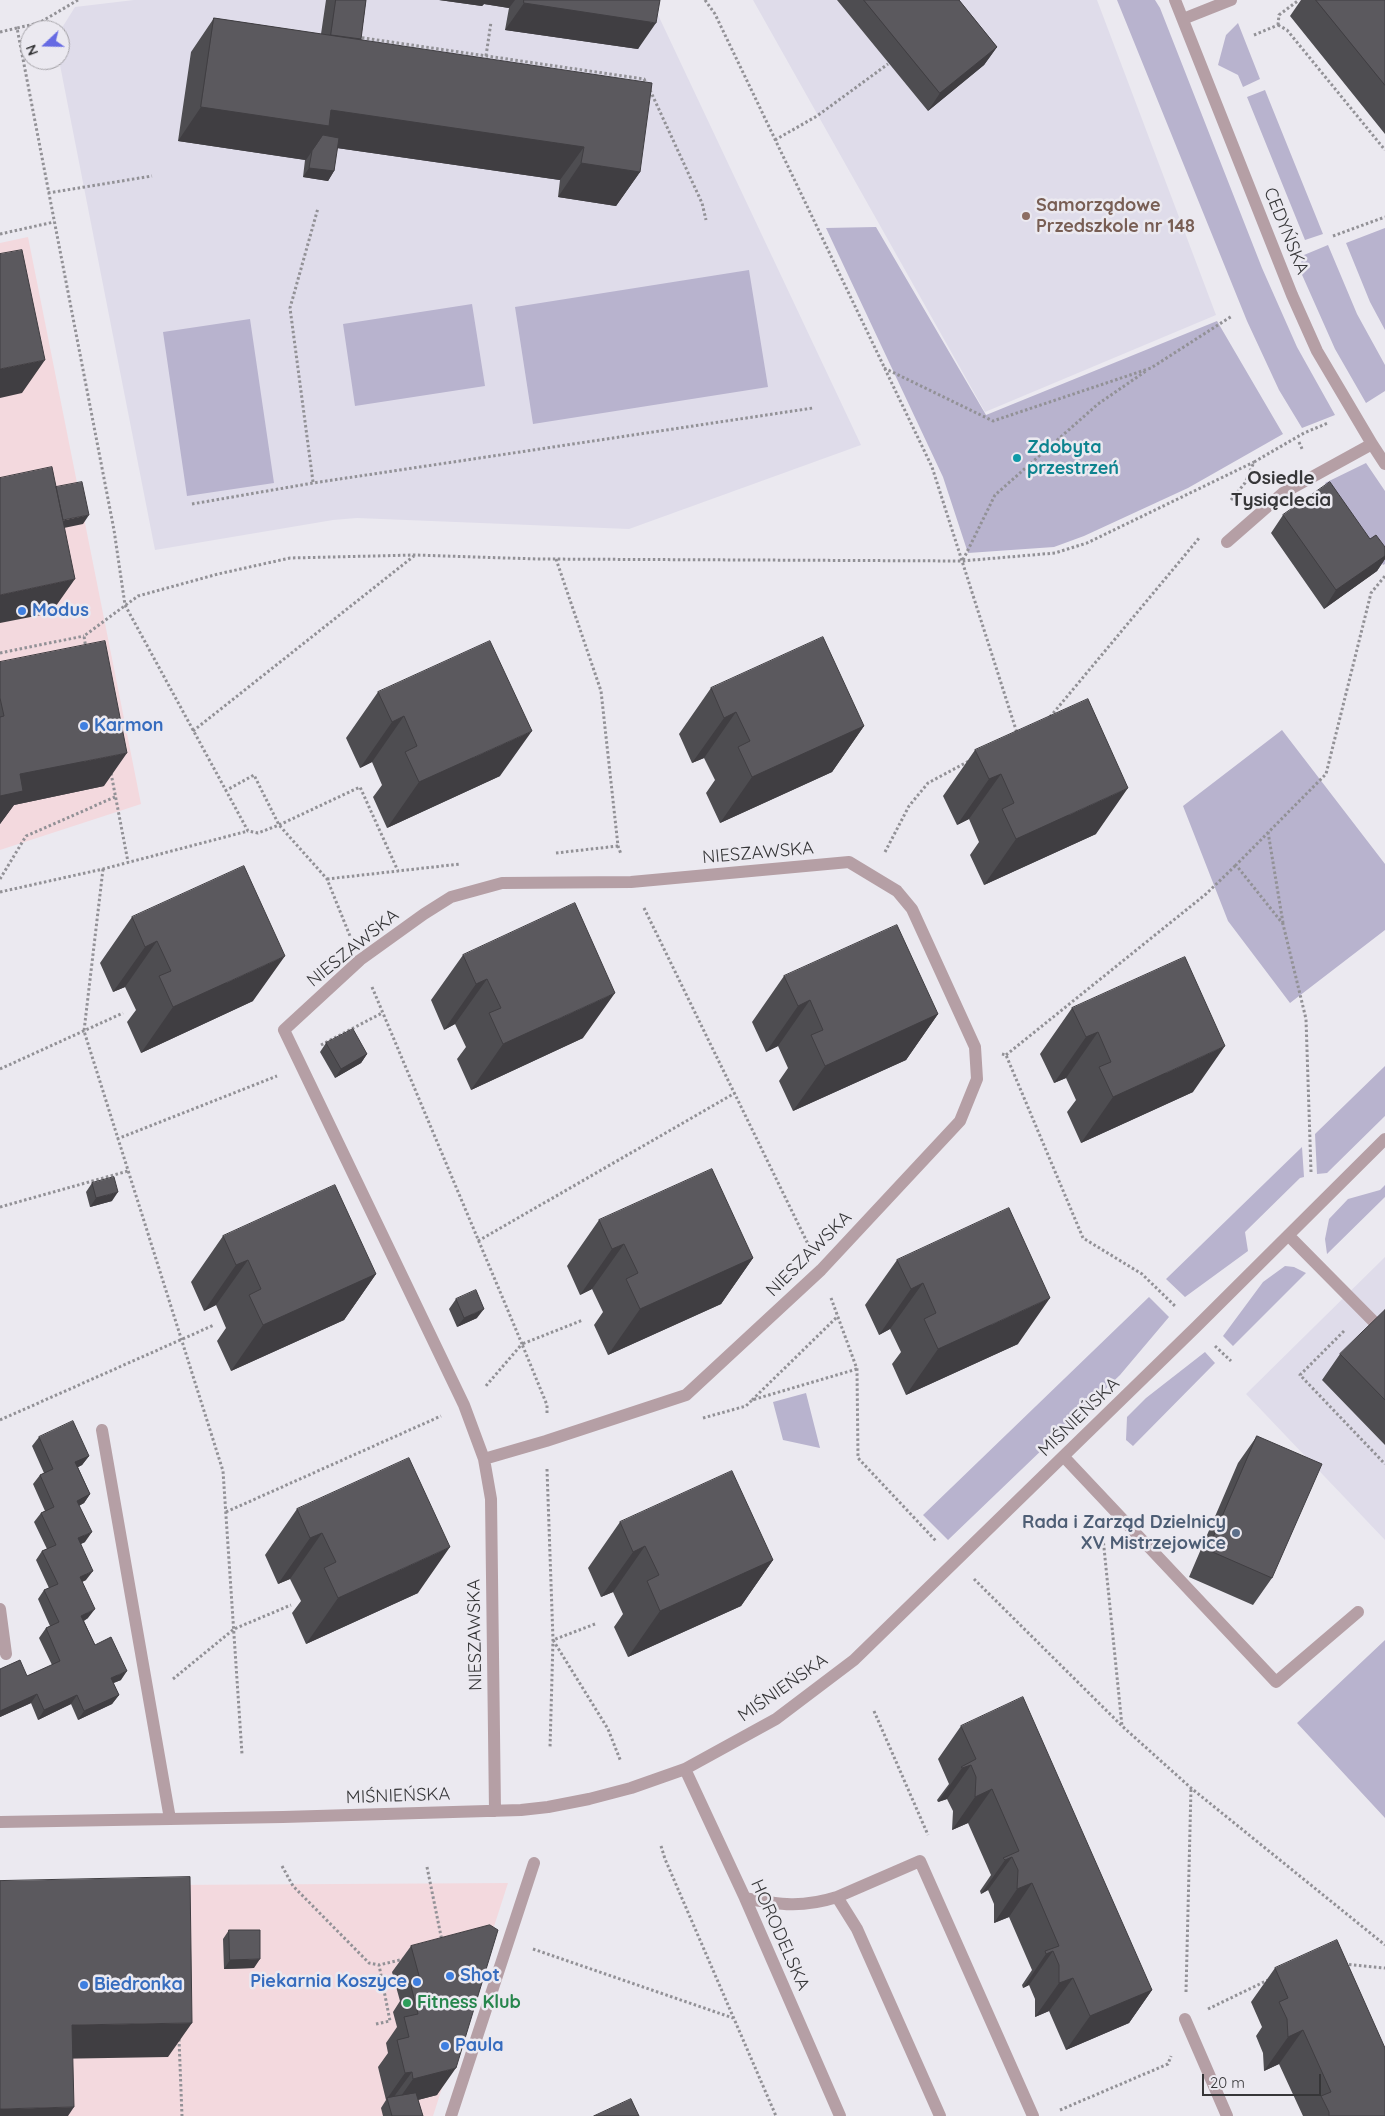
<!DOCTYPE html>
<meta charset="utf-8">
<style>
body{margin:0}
#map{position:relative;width:1385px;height:2116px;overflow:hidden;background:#ebe9f0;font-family:Quicksand,sans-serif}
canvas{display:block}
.north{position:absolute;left:20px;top:20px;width:50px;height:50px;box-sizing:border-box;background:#ebe9f0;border:1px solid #a3a1a6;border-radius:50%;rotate:249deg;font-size:14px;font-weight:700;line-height:20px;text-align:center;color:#363638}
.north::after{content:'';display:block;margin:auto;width:18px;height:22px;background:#666ae3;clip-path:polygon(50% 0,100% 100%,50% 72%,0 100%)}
.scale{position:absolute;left:1202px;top:2074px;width:119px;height:22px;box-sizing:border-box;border:2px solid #363638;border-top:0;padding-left:6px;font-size:15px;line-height:18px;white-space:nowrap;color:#363638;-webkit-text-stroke:4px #ebe9f0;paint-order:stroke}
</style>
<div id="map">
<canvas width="1385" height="2116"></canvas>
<div class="north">N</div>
<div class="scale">20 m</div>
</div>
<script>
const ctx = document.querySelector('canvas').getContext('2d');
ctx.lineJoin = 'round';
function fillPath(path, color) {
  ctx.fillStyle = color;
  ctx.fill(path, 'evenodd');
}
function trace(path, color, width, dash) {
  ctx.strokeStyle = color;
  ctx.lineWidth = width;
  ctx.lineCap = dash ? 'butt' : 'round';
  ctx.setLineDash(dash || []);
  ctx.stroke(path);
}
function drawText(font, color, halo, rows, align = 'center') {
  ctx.font = font + ' Quicksand,sans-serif';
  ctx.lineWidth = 5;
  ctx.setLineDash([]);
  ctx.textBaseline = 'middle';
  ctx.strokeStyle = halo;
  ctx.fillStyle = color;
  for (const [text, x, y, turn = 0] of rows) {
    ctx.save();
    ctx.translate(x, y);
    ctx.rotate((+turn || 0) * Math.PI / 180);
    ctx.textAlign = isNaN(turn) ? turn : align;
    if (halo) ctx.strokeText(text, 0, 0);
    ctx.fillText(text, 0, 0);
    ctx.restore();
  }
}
const commercial = new Path2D(`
 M28,237L141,804L0,850V243Z
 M508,1883L433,2116H0V1886Z`);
const built = new Path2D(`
 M134,0H651L861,445L629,529L357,518L333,520L155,550L59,60L60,31L75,7Z
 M753,0H1097L1216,315L985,412Z
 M1385,1257V1540L1246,1394Z`);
const green = new Path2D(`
 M1117,0H1155L1160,8L1262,268L1297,347L1335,415L1302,428L1279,390L1247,321Z
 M1238,23L1260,79L1243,87L1238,75L1218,65L1226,35Z
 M1265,90L1323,234L1305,240L1247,97Z
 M876,227L986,415L1217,321L1283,434L1188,488L1084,536L1054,547L968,553L943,477L826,228Z
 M1385,228V330L1370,302L1346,243Z
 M1328,245L1357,314L1385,365V391L1366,403L1335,349L1299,268L1304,255Z
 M749,270L768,387L533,424L515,307Z
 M472,304L485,386L355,406L343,324Z
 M250,319L274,483L187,496L163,332Z
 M1366,463L1385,491V564L1383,565L1325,483Z
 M1282,730L1385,864V930L1290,1003L1228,921L1183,806Z
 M1385,1066V1116L1327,1173L1317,1174L1315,1134Z
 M1302,1147L1304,1177L1300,1178L1245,1232L1248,1251L1185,1297L1166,1279Z
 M1385,1185V1197L1327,1254L1325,1239L1329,1219L1348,1199L1380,1190Z
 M1285,1266L1294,1267L1306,1273L1233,1346L1223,1336L1263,1282Z
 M1149,1297L1169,1317L1120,1375L948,1540L923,1515Z
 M1205,1352L1215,1363L1133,1446L1126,1440L1127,1417L1146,1398Z
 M806,1393L820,1448L783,1440L773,1402Z
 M1385,1640V1818L1297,1723Z`);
const path = new Path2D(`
 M78,0L39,23L17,28L114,530L125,605L248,831L258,833L279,825L360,787L398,871
 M705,0L715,14L932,467L1017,733
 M1278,25L1287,30L1385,150
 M1278,25L1279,15L1299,0
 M0,32L17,28
 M1254,35L1278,25
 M357,37L644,79L647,85
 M486,56L491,22
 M650,90L702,203L706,220
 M775,140L817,116L888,64
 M48,193L152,176
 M0,234L54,222
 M1333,236L1385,217
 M884,368L993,421L1151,368L1232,316
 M1299,442L1303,451
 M313,482L290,308L318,208
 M1231,500L1245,483L1254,462L1304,433L1328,423
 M192,504L313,483L813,408
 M556,559L601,691L618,846L621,854
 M963,560L995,495L1098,404L1146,371
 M86,649L84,636L138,596L218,574L290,558L415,555L537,559L962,561L1055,553L1087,543L1254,462
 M0,653L84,636
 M1050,717L1200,537
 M193,731L414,556
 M111,773L128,862
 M225,791L254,775L279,825L327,879L350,936
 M1268,832L1283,923
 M885,852L909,806L928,783L969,761
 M556,853L618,846
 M103,869L84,1031L223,1471L242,1754
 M0,879L26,836L115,797
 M327,879L460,864
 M0,892L103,869L248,831
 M644,908L808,1244
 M372,987L522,1344L485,1387
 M321,1045L382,1013
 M1002,1054L1006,1055L1083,1238L1142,1274L1176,1307
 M1006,1055L1206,894L1236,865
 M0,1069L123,1013
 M117,1139L277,1076
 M1311,1172L1306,1019L1283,924L1236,865L1326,774L1371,593L1385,576
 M0,1207L128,1171
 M478,1241L735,1093
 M831,1298L857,1369L858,1458L936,1541
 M1344,1331L1300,1375L1385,1464
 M1215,1346L1231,1361
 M752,1400L838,1316
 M547,1413V1405L522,1344L583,1320
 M703,1418L746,1406L752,1400L857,1369
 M0,1420L214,1325
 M547,1469L553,1640L550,1748
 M226,1512L441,1416
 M1103,1538L1122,1726
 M974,1579L1122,1726L1191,1788L1385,1945
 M595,1624L553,1640L608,1729L621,1762
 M173,1679L234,1629L291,1605
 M874,1711L928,1835
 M661,1846L665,1859L776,2116
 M282,1866L293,1886L369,1963L379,1965L404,1959
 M427,1867L442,1941
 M533,1949L733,2018
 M1344,1964L1385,1968
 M1186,1992L1191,1788
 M1208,2009L1268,1980
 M376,2024L390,2021L379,1965
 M179,2039L182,2116
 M1060,2110L1168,2064L1171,2056`);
const minor = new Path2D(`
 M1175,0L1292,295L1317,351L1372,444L1385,464
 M1183,19L1231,0
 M1227,542L1283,493L1372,444
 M1289,1236L1385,1333
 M102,1430L170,1819
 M1064,1457L1276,1682L1358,1612
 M484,1459L546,1441L686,1395L821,1270L960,1121L977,1079L975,1047L912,909L897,891L849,862L631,882L502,883L451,897L424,914L360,960L284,1030L464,1405L484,1459L491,1499L495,1811
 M0,1609L6,1654
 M685,1769L745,1898L840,2116
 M0,1822L283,1817L521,1810L548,1807L589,1799L631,1788L685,1769L776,1719L854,1660L1196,1327L1385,1139
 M837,1897L920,1861L1033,2116
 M745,1898C780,1905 802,1908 837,1897L857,1929L940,2116
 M1185,2019L1227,2116
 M451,2116L534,1863`);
const wall = new Path2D(`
 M326,0H366L361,39L640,172L616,206L558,197L560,180L337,148L334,171L328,181L303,177L305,160L178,141L191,52L214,18L321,34Z
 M439,0H660L638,49L505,30L509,8L484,4L482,6Z
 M837,0H959L997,47L984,65L928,111Z
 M1301,0H1385V134L1290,16Z
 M1283,515L1370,539L1385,547V559L1377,571L1324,609L1271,533Z
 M0,662L104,786L14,805L0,824Z
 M711,688L864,726L832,772L720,823L706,793L715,780L704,758L692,763L679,734Z
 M378,692L500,776L387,828L373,797L382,785L372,762L360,768L346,738Z
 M975,750L1096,834L984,885L970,855L979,842L969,819L957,825L943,796Z
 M132,917L253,1001L141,1053L127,1022L136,1010L125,987L113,992L100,963Z
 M463,955L583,1038L471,1090L457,1059L466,1047L455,1024L444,1030L431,1000Z
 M784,976L938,1014L906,1060L793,1111L779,1081L788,1068L778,1046L766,1052L752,1022Z
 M1072,1008L1193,1092L1081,1143L1067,1112L1076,1100L1066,1078L1054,1083L1040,1054Z
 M326,1043L367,1054L361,1063L335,1078L320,1052Z
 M92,1183L112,1201L90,1207L86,1192Z
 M599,1220L753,1258L721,1304L608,1355L594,1325L603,1312L592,1289L580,1295L567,1266Z
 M223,1236L376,1274L344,1320L231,1371L217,1341L226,1328L216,1305L204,1311L191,1282Z
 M897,1260L1018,1344L906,1395L892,1364L901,1352L890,1329L879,1335L865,1305Z
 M456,1299L477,1318L457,1327L449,1309Z
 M1385,1310V1445L1322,1380L1340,1354Z
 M1257,1436L1272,1578L1253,1605L1189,1577L1238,1463Z
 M39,1437L89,1456L82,1465L78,1467L90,1494L84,1503L79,1506L85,1542L81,1544L86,1580L82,1582L88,1618L84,1621L95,1645L121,1680L113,1683L119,1695L112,1704L78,1720L71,1704L38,1720L31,1703L0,1717V1669L27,1676L52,1665L39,1638L46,1628L50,1626L38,1599L44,1590L49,1588L36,1560L42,1551L47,1549L34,1522L41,1513L45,1511L33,1484L40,1475L44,1473L32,1446Z
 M297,1509L418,1593L306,1644L292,1613L301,1601L290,1579L278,1584L265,1555Z
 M620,1522L773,1560L741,1606L628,1657L614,1627L623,1614L613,1592L601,1597L588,1568Z
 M961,1726L1152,1990L1129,2023L1066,2050L1049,2011L1035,2017V1999L1029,1985L1023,1988L1022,1985L1032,1970L1009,1917L994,1923V1904L988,1890L981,1894L980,1891L991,1875L968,1823L952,1830L953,1811L947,1799L938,1802L937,1800L949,1784L938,1759Z
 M490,1925L437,2095L418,2100L423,2116H383L381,2108L386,2100L378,2067L388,2053L386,2043L397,2027L393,2012L400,2001L392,1972L411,1946Z
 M229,1930L254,1968L224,1969L223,1939Z
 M1275,1968L1385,2116H1303L1279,2064L1264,2071L1263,2053L1256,2036L1262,2027L1251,2002Z`);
const shadedWall = new Path2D(`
 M439,0H515L509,8L484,4L482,6Z
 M524,3L656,23L638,49L505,30Z
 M997,47L984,65L928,111L940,93Z
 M201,107L331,110L584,147L560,180L316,145L306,160L178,141Z
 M581,163L640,172L616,206L558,197Z
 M309,168L334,171L328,181L303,177Z
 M45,360L22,393L0,398V369Z
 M89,515L83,524L35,534L41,525Z
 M1385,556V559L1377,571L1324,609L1336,590Z
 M75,579L51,613L0,623V595Z
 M736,712L704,758L692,763L724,718Z
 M404,716L372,762L360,768L392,722Z
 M864,726L832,772L720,823L752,777Z
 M532,731L500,776L387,828L419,782Z
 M127,753L104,786L14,805L0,824V796L20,774Z
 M1001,774L969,819L957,825L989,779Z
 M1128,788L1096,834L984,885L1016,839Z
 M157,941L125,987L113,992L145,947Z
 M285,956L253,1001L141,1053L173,1007Z
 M487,979L455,1024L444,1030L476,984Z
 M615,993L583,1038L471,1090L503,1044Z
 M810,1000L778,1046L766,1052L798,1006Z
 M938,1014L906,1060L793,1111L825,1066Z
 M1098,1032L1066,1078L1054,1083L1086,1037Z
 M1225,1046L1193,1092L1081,1143L1113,1097Z
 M367,1054L361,1063L335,1078L341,1069Z
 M118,1192L112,1201L90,1207L96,1198Z
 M624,1244L592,1289L580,1295L612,1249Z
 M753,1258L721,1304L608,1355L640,1309Z
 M248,1260L216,1305L204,1311L236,1265Z
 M376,1274L344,1320L231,1371L263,1325Z
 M923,1283L890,1329L879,1335L911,1289Z
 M1050,1298L1018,1344L906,1395L938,1349Z
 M484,1309L477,1318L457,1327L464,1318Z
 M89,1456L82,1465L69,1472L75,1462Z
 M90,1494L84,1503L70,1510L77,1501Z
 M92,1532L85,1542L72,1548L78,1538Z
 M322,1533L290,1579L278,1584L310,1538Z
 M645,1546L613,1592L601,1597L633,1552Z
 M450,1547L418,1593L306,1644L338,1598Z
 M773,1560L741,1606L628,1657L660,1611Z
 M93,1571L86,1580L73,1586L80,1577Z
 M95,1609L88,1618L75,1625L81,1616Z
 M127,1671L121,1680L104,1687L111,1678Z
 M37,1694L31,1703L0,1717V1711Z
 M77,1695L71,1704L38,1720L44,1710Z
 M119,1695L112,1704L78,1720L84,1711Z
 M971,1765L947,1799L938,1802L962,1768Z
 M992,1789L968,1823L952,1830L975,1797Z
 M1012,1857L988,1890L981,1894L1005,1860Z
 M1032,1883L1009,1917L994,1923L1017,1889Z
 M1053,1951L1029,1985L1023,1988L1046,1954Z
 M260,1959L254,1968L224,1969L230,1960Z
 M1073,1978L1049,2011L1035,2017L1059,1983Z
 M1152,1990L1129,2023L1066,2050L1090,2016Z
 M192,2023L168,2057L49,2059L72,2025Z
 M1303,2030L1279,2064L1264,2071L1288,2037Z
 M456,2068L437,2095L394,2106L413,2079Z
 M412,2072L393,2098H387L386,2100L405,2073Z
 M74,2107L68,2116H0V2109Z`);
const building = new Path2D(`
 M336,0H366L361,39L331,35Z
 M524,0H660L656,23L524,3Z
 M864,0H959L997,47L940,93Z
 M1316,0H1385V85Z
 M214,18L652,83L640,172L581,163L584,147L331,110L329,126L201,107Z
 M323,135L339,138L334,171L309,168L312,151Z
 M22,250L45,360L0,369V254Z
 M52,467L75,579L0,595V478Z
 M82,482L89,515L63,520L56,487Z
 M1330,482L1370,539L1376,535L1385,547V556L1336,590L1283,515Z
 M823,637L864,726L752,777L738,747L750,741L736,712L724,718L711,688Z
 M105,641L127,753L20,774L23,791L0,796V717L4,716L0,698V662Z
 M490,641L532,731L419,782L405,752L417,746L404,716L392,722L378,692Z
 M1088,699L1128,788L1016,839L1002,809L1014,803L1001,774L989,779L975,750Z
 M244,866L285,956L173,1007L159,976L171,971L157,941L145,947L132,917Z
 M575,903L615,993L503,1044L489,1013L501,1008L487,979L476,984L463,955Z
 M897,925L938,1014L825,1066L811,1035L823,1030L810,1000L798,1006L784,976Z
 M1185,957L1225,1046L1113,1097L1099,1067L1111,1062L1098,1032L1086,1037L1072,1008Z
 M353,1029L367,1054L341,1069L326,1043Z
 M712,1169L753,1258L640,1309L626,1279L638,1273L624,1244L612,1249L599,1220Z
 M114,1177L118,1192L96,1198L92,1183Z
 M335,1185L376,1274L263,1325L249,1295L261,1289L248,1260L236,1265L223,1236Z
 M1009,1208L1050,1298L938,1349L924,1319L936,1313L923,1283L911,1289L897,1260Z
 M476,1290L484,1309L464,1318L456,1299Z
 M1385,1310V1400L1340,1354Z
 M73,1421L89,1456L75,1462L90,1494L77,1501L92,1532L78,1538L93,1571L80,1577L95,1609L81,1616L95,1645L111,1637L127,1671L111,1678L119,1695L84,1711L77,1695L44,1710L37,1694L0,1711V1669L20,1660L27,1676L60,1661L46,1628L59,1622L44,1590L58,1584L42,1551L56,1545L41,1513L54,1507L40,1475L53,1469L39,1437Z
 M1257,1436L1322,1464L1272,1578L1208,1550Z
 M409,1458L450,1547L338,1598L324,1568L336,1562L322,1533L310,1538L297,1509Z
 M732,1471L773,1560L660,1611L647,1581L659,1575L645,1546L633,1552L620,1522Z
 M1023,1697L1152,1990L1090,2016L1073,1978L1059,1983V1965L1053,1951L1046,1954L1045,1951L1059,1946L1032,1883L1017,1889L1018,1870L1012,1857L1005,1860L1003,1858L1019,1851L992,1789L975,1797L976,1777L971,1765L962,1768L961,1767L976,1759L961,1726Z
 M190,1877L192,2023L72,2025L74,2107L0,2109V1881Z
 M490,1925L498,1930L456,2068L413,2079L412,2072L405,2073L397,2040L409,2037L404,2017L418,2014L411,1986L421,1983L411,1946Z
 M229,1930H260V1959L230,1960Z
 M1337,1940L1385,2048V2116H1329V2112L1321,2096L1331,2092L1303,2030L1288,2037L1287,2019L1279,2002L1288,1998L1275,1968Z
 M416,2093L423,2116H392L387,2098Z
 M631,2099L639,2116H594Z`);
const markers = [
 [1026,216,5,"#8d6e63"],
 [1017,458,5,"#0f9aa8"],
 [22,611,5,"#3f7fe0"],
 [84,726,5,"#3f7fe0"],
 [1236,1533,5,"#5c6f8a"],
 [450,1976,5,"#3f7fe0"],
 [417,1982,5,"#3f7fe0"],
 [84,1985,5,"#3f7fe0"],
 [407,2003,5,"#2e9e5b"],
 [445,2046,5,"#3f7fe0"]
];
const educationNames = [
 ["Samorządowe",1036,206],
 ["Przedszkole nr 148",1036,227]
];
const streetNames = [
 ["CEDYŃSKA",1286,231,68],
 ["NIESZAWSKA",758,853,-5],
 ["NIESZAWSKA",353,948,-39],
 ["NIESZAWSKA",809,1254,-45],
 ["MIŚNIEŃSKA",1079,1417,-44],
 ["NIESZAWSKA",475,1635,-91],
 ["MIŚNIEŃSKA",783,1688,-35],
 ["MIŚNIEŃSKA",398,1796,-2],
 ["HORODELSKA",780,1935,66]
];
const cultureNames = [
 ["Zdobyta",1027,448],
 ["przestrzeń",1027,469]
];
const shopNames = [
 ["Modus",32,611],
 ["Karmon",94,726],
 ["Shot",460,1976],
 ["Piekarnia Koszyce",407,1982,"right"],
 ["Biedronka",94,1985],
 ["Paula",455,2046]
];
const serviceNames = [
 ["Rada i Zarząd Dzielnicy",1226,1523],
 ["XV Mistrzejowice",1226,1544]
];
const leisureNames = [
 ["Fitness Klub",417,2003]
];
const neighbourhoodNames = [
 ["Osiedle",1281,478],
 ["Tysiąclecia",1281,500]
];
fillPath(commercial, '#f3d9de');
fillPath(built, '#dfdcea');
fillPath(green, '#b8b3ce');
trace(path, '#929196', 3, [2.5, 2.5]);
trace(minor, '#b59fa5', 12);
fillPath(wall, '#4e4d51');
fillPath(shadedWall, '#403e42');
fillPath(building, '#5b595e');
trace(building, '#403e42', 1);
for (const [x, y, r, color] of markers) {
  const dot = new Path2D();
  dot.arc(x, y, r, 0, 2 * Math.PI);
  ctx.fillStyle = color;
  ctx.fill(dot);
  trace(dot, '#ebe9f0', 2);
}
drawText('bold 18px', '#785e54', '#ebe9f0', educationNames, 'left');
drawText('18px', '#363638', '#ebe9f0', streetNames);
drawText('bold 18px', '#0d838f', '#ebe9f0', cultureNames, 'left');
drawText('bold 18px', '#366cbe', '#ebe9f0', shopNames, 'left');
drawText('bold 18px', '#4e5e75', '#ebe9f0', serviceNames, 'right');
drawText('bold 18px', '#27864d', '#ebe9f0', leisureNames, 'left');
drawText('bold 19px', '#363638', '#ebe9f0', neighbourhoodNames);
</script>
